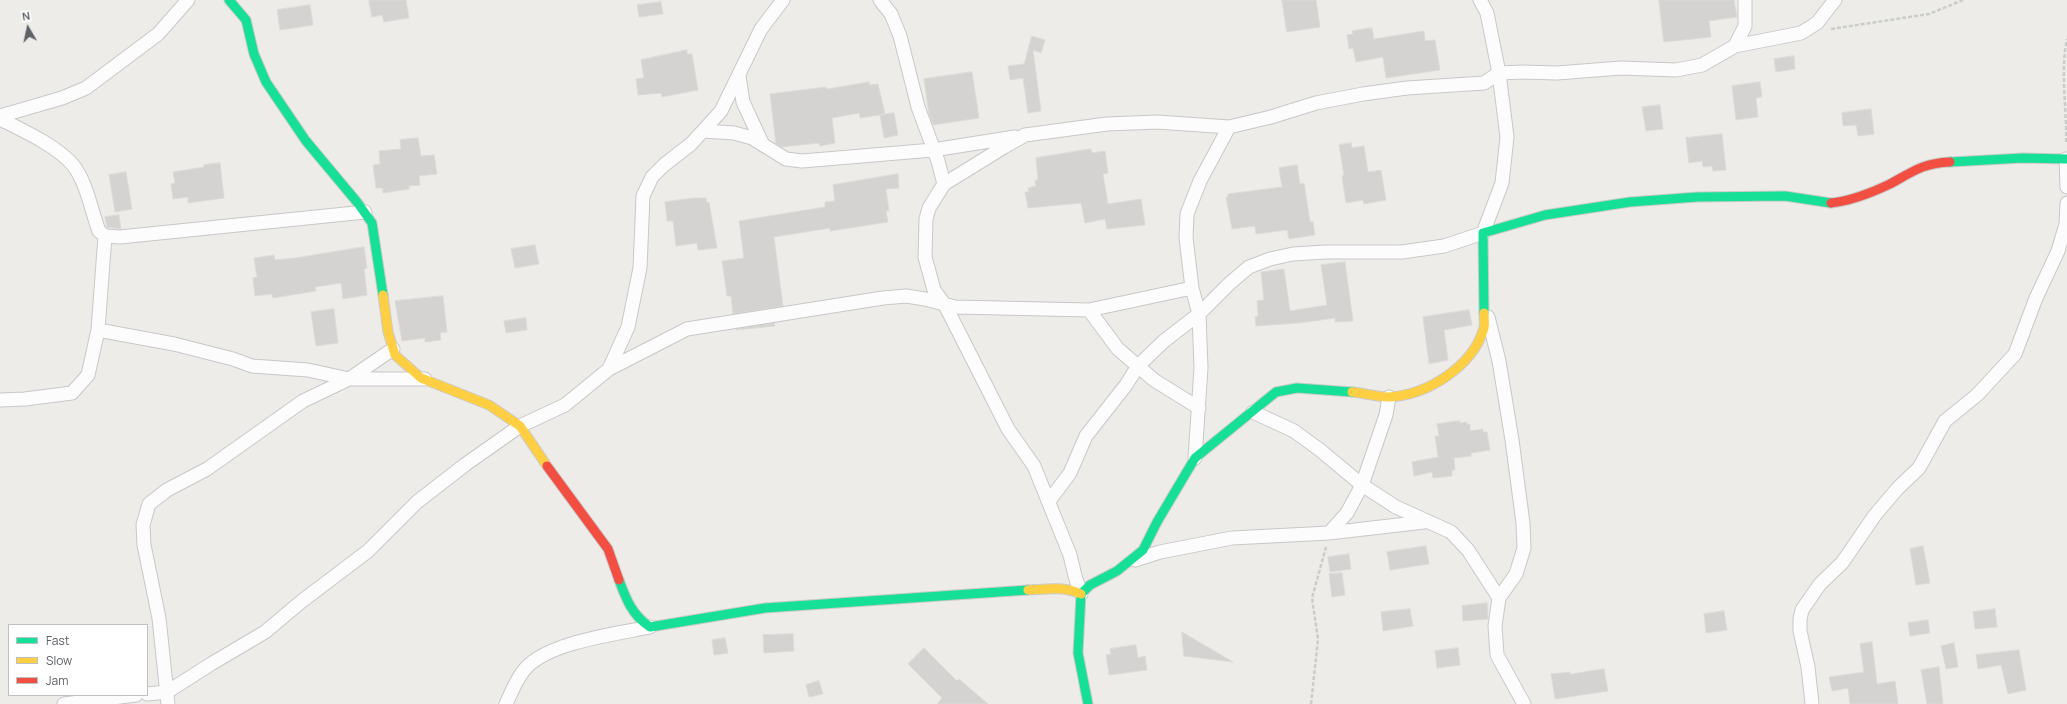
<!DOCTYPE html>
<style>
body{margin:0}
#map{position:relative;width:2067px;height:704px;overflow:hidden;background:#edece9;font-family:Manrope,sans-serif}
canvas{display:block}
.legend{position:absolute;left:8px;top:624px;width:140px;height:72px;box-sizing:border-box;background:#fff;border:1px solid #bfc0c1;margin:0;padding:5px 7px;list-style:none;font-size:12px;color:#5e6165}
.legend li{display:flex;align-items:center;gap:8px;height:20px}
.legend b{width:20px;border:1px solid #bfc0c1}
.north{position:absolute;left:8px;top:8px;width:40px;height:40px;-webkit-text-stroke:3px #fff;paint-order:stroke;rotate:351deg;font-size:11px;font-weight:700;line-height:16px;text-align:center;color:#5e6165}
.north::after{content:'';display:block;margin:auto;width:14px;height:18px;background:#5e6165;clip-path:polygon(50% 0,100% 100%,50% 72%,0 100%)}
</style>
<div id="map">
<canvas width="2067" height="704"></canvas>
<ul class="legend">
<li><b style="height:5px;background:#16e098"></b>Fast</li>
<li><b style="height:5px;background:#ffcf43"></b>Slow</li>
<li><b style="height:5px;background:#f24e42"></b>Jam</li>
</ul>
<div class="north">N</div>
</div>
<script>
const ctx = document.querySelector('canvas').getContext('2d');
ctx.lineJoin = 'round';
function fillPath(path, color) {
  ctx.fillStyle = color;
  ctx.fill(path, 'evenodd');
}
function trace(path, color, width, dash) {
  ctx.strokeStyle = color;
  ctx.lineWidth = width;
  ctx.lineCap = dash ? 'butt' : 'round';
  ctx.setLineDash(dash || []);
  ctx.stroke(path);
}
const building = new Path2D(`
 M369,0H406L409,18L384,22L382,15L372,17Z
 M1282,0H1316L1320,27L1287,32Z
 M1659,0H1734L1737,17L1709,21L1711,37L1664,42Z
 M661,2L663,14L639,17L637,5Z
 M310,5L313,25L280,30L277,10Z
 M1372,28L1374,39L1424,31L1425,41L1435,40L1440,70L1386,78L1383,57L1356,62L1353,48L1349,49L1347,35L1353,34L1352,31Z
 M1032,36L1045,40L1041,53L1033,50L1041,111L1028,113L1023,78L1010,80L1008,66L1024,64Z
 M687,50V54H692L698,90L662,97L661,93L638,95L636,79L644,78L641,60Z
 M1794,56L1795,69L1776,72L1774,59Z
 M972,72L979,118L933,125L929,114L924,79Z
 M869,82L870,85L878,84L885,114L860,118L859,113L832,118L835,143L820,146L819,143L782,147L776,144L770,94L826,87L827,89Z
 M1760,82L1762,97L1756,98L1758,117L1736,120L1732,86Z
 M1660,105L1663,129L1646,131L1642,107Z
 M1871,109L1874,134L1858,136L1856,125L1843,126L1842,113Z
 M894,113L898,135L884,138L880,115Z
 M1722,134L1726,170L1713,171L1712,166L1703,167L1702,161L1689,163L1686,138Z
 M418,138L421,156L434,155L437,174L419,176L420,185L409,186V189L383,193V188H376L373,165L380,164L379,151L401,149L400,140Z
 M1351,143L1352,148L1364,146L1368,172L1381,170L1386,200L1364,204L1363,200L1346,203L1342,176L1344,175L1339,145Z
 M1091,149L1092,153L1105,151L1108,173L1103,174L1108,204L1141,199L1145,225L1107,229L1105,219L1085,223L1081,203L1028,208L1025,192H1029L1028,188L1036,186L1035,180H1038L1036,158Z
 M220,163L224,198L188,203V197L173,199L171,184L175,183L173,172L204,167V165Z
 M1297,165L1300,184L1304,183L1310,222H1313L1315,235L1289,239L1287,230L1256,234L1255,226L1232,229L1226,197H1228V194L1282,187L1279,168Z
 M126,172L132,209L115,212L109,175Z
 M898,174L899,188L886,189L889,211H886L888,222L830,231V228L774,237L783,306L733,314L731,296H727L722,261L744,258L739,221L825,207V202L835,201L833,185Z
 M695,198H706L707,203L709,202L717,248L698,250L697,243L676,246L673,221H667L665,202Z
 M119,215L121,229L107,227L105,217Z
 M535,245L539,264L515,268L511,249Z
 M364,247L367,268L364,269L367,295L343,299L341,283L315,287L316,291L273,298L272,294L255,296L253,278L257,277L254,258L274,255L275,260L295,258Z
 M1345,262L1353,321L1335,322V318L1299,323L1256,326L1255,317L1258,316L1257,301L1264,300L1261,272L1284,269L1290,311L1327,305L1321,265Z
 M443,296L447,332L440,333L441,340L425,342V338L402,341L395,301Z
 M334,309L338,343L316,346L311,312Z
 M1469,310L1472,325L1444,330L1448,360L1429,364L1423,317Z
 M526,318L527,330L506,333L504,321Z
 M774,323L775,326L736,330V329Z
 M1460,421V423L1467,422V425L1470,424V431L1483,429V432H1487L1490,450L1471,453V456L1454,458L1455,470H1452V476L1433,478L1432,472L1414,476L1412,462L1438,457L1435,436H1439L1437,424Z
 M1426,546L1429,564L1390,570L1387,552Z
 M1923,546L1930,583L1916,585L1910,549Z
 M1349,554L1351,569L1330,572L1328,557Z
 M1342,573L1345,595L1332,597L1329,574Z
 M1487,603L1488,619L1463,621L1462,606Z
 M1410,609L1413,626L1383,631L1381,612Z
 M1995,609L1997,627L1975,629L1973,612Z
 M1724,611L1727,630L1706,633L1704,614Z
 M1928,620L1930,633L1910,636L1908,623Z
 M1182,632L1233,662L1184,656Z
 M793,634L794,651L764,653L763,635Z
 M725,638L728,653L714,655L712,640Z
 M1872,642L1877,684L1895,681L1898,704H1850L1848,688L1832,691L1829,677L1864,672L1860,644Z
 M1954,643L1958,667L1946,669L1941,646Z
 M1136,645L1138,658L1145,656L1147,670L1109,675L1106,655L1111,654L1110,649Z
 M924,648L957,681L959,679L988,704H937L942,698L908,664Z
 M1458,648L1460,665L1437,668L1435,651Z
 M2019,650L2026,690L2008,694L2001,665L1978,669L1976,655Z
 M1939,667L1943,704H1927L1921,670Z
 M1604,669L1608,691L1555,699L1551,674L1570,672V674Z
 M819,681L823,694L809,697L806,685Z`);
const path = new Path2D(`
 M1831,29L1929,14L1963,0
 M2066,142C2067,108 2060,72 2067,39
 M1311,704L1318,639L1312,598L1326,547`);
const street = new Path2D(`
 M880,0L891,14L900,36L918,107L938,161L944,184
 M1735,46L1801,33L1817,23L1835,0
 M739,76L743,102L763,145
 M0,116L62,98L86,88L158,34L188,0
 M0,119C22,130 57,146 73,165C87,183 91,210 99,231L105,236L120,237L365,212
 M703,131L734,133L752,138L786,159L802,161L933,150L1015,137
 M2066,159L2067,187
 M1089,310L1118,349L1154,380L1199,408
 M1488,317L1499,361L1512,440L1523,523L1524,548L1516,574L1499,598L1495,626L1497,655L1524,704
 M98,330L174,344L233,359L252,366L308,370L349,379H425
 M609,369L687,329L883,298L906,296L925,299L955,307L1089,310L1192,288
 M0,400L25,399L72,393L88,375L98,330L105,236
 M1253,412L1294,431L1320,450L1362,485L1396,507L1451,532L1468,550L1499,598
 M1195,458L1201,368L1199,314L1192,288L1186,238L1187,214L1200,181L1229,127L1271,117L1316,103L1363,94L1407,88L1484,83L1499,73L1523,72L1557,73L1621,68L1676,70L1702,65L1735,46L1745,26V0
 M1049,501L1070,473L1086,436L1126,385L1138,366L1164,341L1199,314L1230,283L1249,267L1270,259L1293,254L1325,252H1402L1444,246L1483,233L1502,183L1507,137L1499,73L1487,13L1480,0
 M1329,533L1424,522
 M1135,560L1160,552L1232,538L1329,533L1347,513L1362,485L1386,415L1389,397
 M1081,594L1075,576L1070,555L1034,466L1008,429L945,305L934,290L925,257L926,219L929,208L944,184L1004,147L1025,135L1107,124L1157,122L1229,127
 M147,694L167,692L211,664L265,632L302,601L368,551L417,502L466,464L520,426L565,405L609,369L628,327L640,268L643,196L652,177L664,165L691,144L721,111L761,29L783,0
 M64,704L136,695
 M168,704L159,618L144,545L143,525L149,504L167,490L207,469L303,401L349,379L393,349
 M506,704C511,693 517,678 525,669C548,642 617,634 650,627
 M1812,704L1808,667L1800,631V619L1802,610L1820,584L1842,563L1875,515L1898,488L1919,468L1945,421L1977,395L2015,354L2036,298L2058,251L2066,224L2067,203`);
const fast = new Path2D(`
 M229,0L246,20L254,54L266,82L306,141L357,202L372,223L383,295
 M1950,162L2023,158L2067,159
 M1484,313L1483,233L1545,215L1630,202L1697,197L1785,196L1831,203
 M619,580C626,599 632,615 650,627L765,608L1028,590
 M1088,704L1078,653L1081,594L1090,585L1117,571L1143,550L1157,522L1195,458L1276,392L1297,388L1352,392`);
const slow = new Path2D(`
 M383,295L388,332L395,355L421,378L489,405L520,426L547,466
 M1352,392C1364,393 1377,397 1389,397C1428,395 1473,366 1484,328C1485,323 1484,317 1484,313
 M1028,590C1047,589 1064,586 1081,594`);
const jam = new Path2D(`
 M1831,203C1851,201 1871,193 1890,184C1912,172 1923,163 1950,162
 M547,466L608,549L619,580`);
fillPath(building, '#d4d3d1');
trace(building, '#dcdbd8', 1);
trace(street, '#c8c8c8', 15);
trace(fast, '#cacaca', 11);
trace(slow, '#cacaca', 11);
trace(jam, '#cacaca', 11);
trace(path, '#cacecb', 2.5, [4, 2]);
trace(street, '#fcfcfc', 13);
trace(fast, '#16e098', 9);
trace(slow, '#ffcf43', 9);
trace(jam, '#f24e42', 9);
</script>
